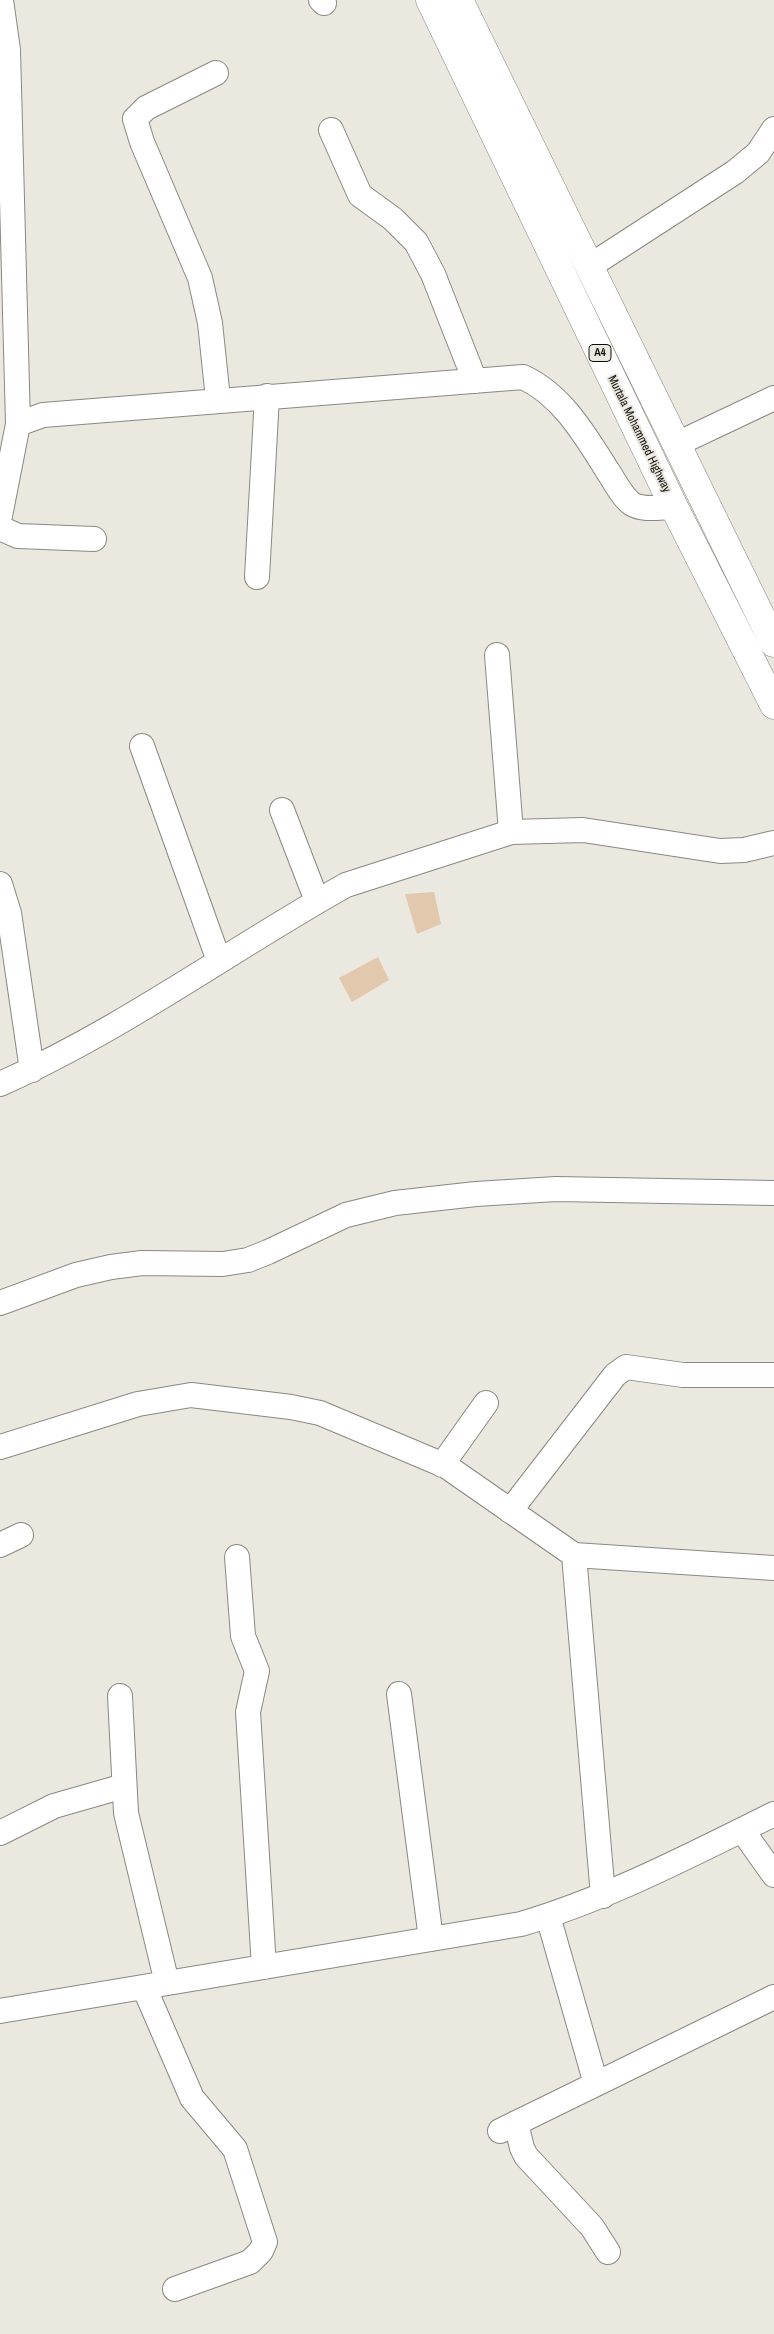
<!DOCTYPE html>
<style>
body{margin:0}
canvas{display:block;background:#ebe8df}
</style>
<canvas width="774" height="2334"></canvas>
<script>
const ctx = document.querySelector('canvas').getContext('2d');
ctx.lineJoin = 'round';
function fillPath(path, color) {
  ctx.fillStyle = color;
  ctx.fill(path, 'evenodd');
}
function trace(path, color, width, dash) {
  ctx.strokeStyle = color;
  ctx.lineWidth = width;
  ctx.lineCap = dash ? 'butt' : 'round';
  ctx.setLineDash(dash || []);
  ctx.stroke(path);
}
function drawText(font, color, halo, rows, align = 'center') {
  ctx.font = font + ' "Archivo Narrow",sans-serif';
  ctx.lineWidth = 4;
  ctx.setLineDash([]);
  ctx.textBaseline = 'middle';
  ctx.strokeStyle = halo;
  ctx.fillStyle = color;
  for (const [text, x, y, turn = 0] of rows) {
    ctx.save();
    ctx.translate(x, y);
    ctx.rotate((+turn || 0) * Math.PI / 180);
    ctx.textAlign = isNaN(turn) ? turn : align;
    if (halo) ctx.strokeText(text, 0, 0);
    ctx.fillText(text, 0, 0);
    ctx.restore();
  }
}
const building = new Path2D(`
 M434,892L441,924L417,934L405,894Z
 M378,957L389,980L352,1002L339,978Z`);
const minor = new Path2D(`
 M1,0L8,50L18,424
 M321,0L324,3
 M216,73L146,108L135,119L142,142L200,278L210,323L218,399
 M331,130L360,195L393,219L416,242L433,274L475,381
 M590,266L735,172L758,153L774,129
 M677,444L774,398
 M0,516L18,424L43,415L523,377C562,395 585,435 607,470C614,480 622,497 632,504C644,511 661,507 674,507
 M0,528L18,536L94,539
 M257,577L267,396
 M497,655L511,832
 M142,746L219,961
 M282,810L317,901
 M0,884L9,913L32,1070
 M0,1084C122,1030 230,950 346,885L511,832L583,830L720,851L744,850L774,843
 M0,1303L76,1275L111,1267L142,1263L223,1264L248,1260L268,1252L346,1215L395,1203L476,1194L556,1189L774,1193
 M0,1447L138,1404L191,1395L291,1407L320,1413L446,1466L574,1555L774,1568
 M442,1465L486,1403
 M510,1511L615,1375L626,1367L683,1375H774
 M0,1545L21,1535
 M574,1555L603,1896
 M237,1557L243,1636L257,1671L248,1712L264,1967
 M399,1694L431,1939
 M120,1696L126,1813L167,1983
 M742,1830L774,1875
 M0,1833L54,1806L124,1786
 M548,1916L596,2084
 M144,1987L192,2098L235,2149L265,2242L261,2251L250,2262L175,2289
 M0,2011L521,1924C609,1898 691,1855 774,1814
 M516,2123L522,2148L526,2156L592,2227L608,2252
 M500,2131L774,1997`);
const highway = new Path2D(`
 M430,0L674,507L774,705
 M459,0L774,643`);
const shields = [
 [600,353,22]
];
const shieldNames = [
 ["A4",600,353]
];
const streetNames = [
 ["Murtala Mohammed Highway",639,434,64]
];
fillPath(building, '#e2c9ad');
trace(minor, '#8b8880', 26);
trace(highway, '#8b8880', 29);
trace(minor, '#fff', 24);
trace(highway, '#fff', 28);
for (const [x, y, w] of shields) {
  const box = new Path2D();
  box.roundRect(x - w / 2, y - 8.5, w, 17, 4);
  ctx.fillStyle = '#ebe8df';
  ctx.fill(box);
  trace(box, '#0e0d0a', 1);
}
drawText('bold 11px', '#0e0d0a', null, shieldNames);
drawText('12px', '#0e0d0a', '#ebe8df', streetNames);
</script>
